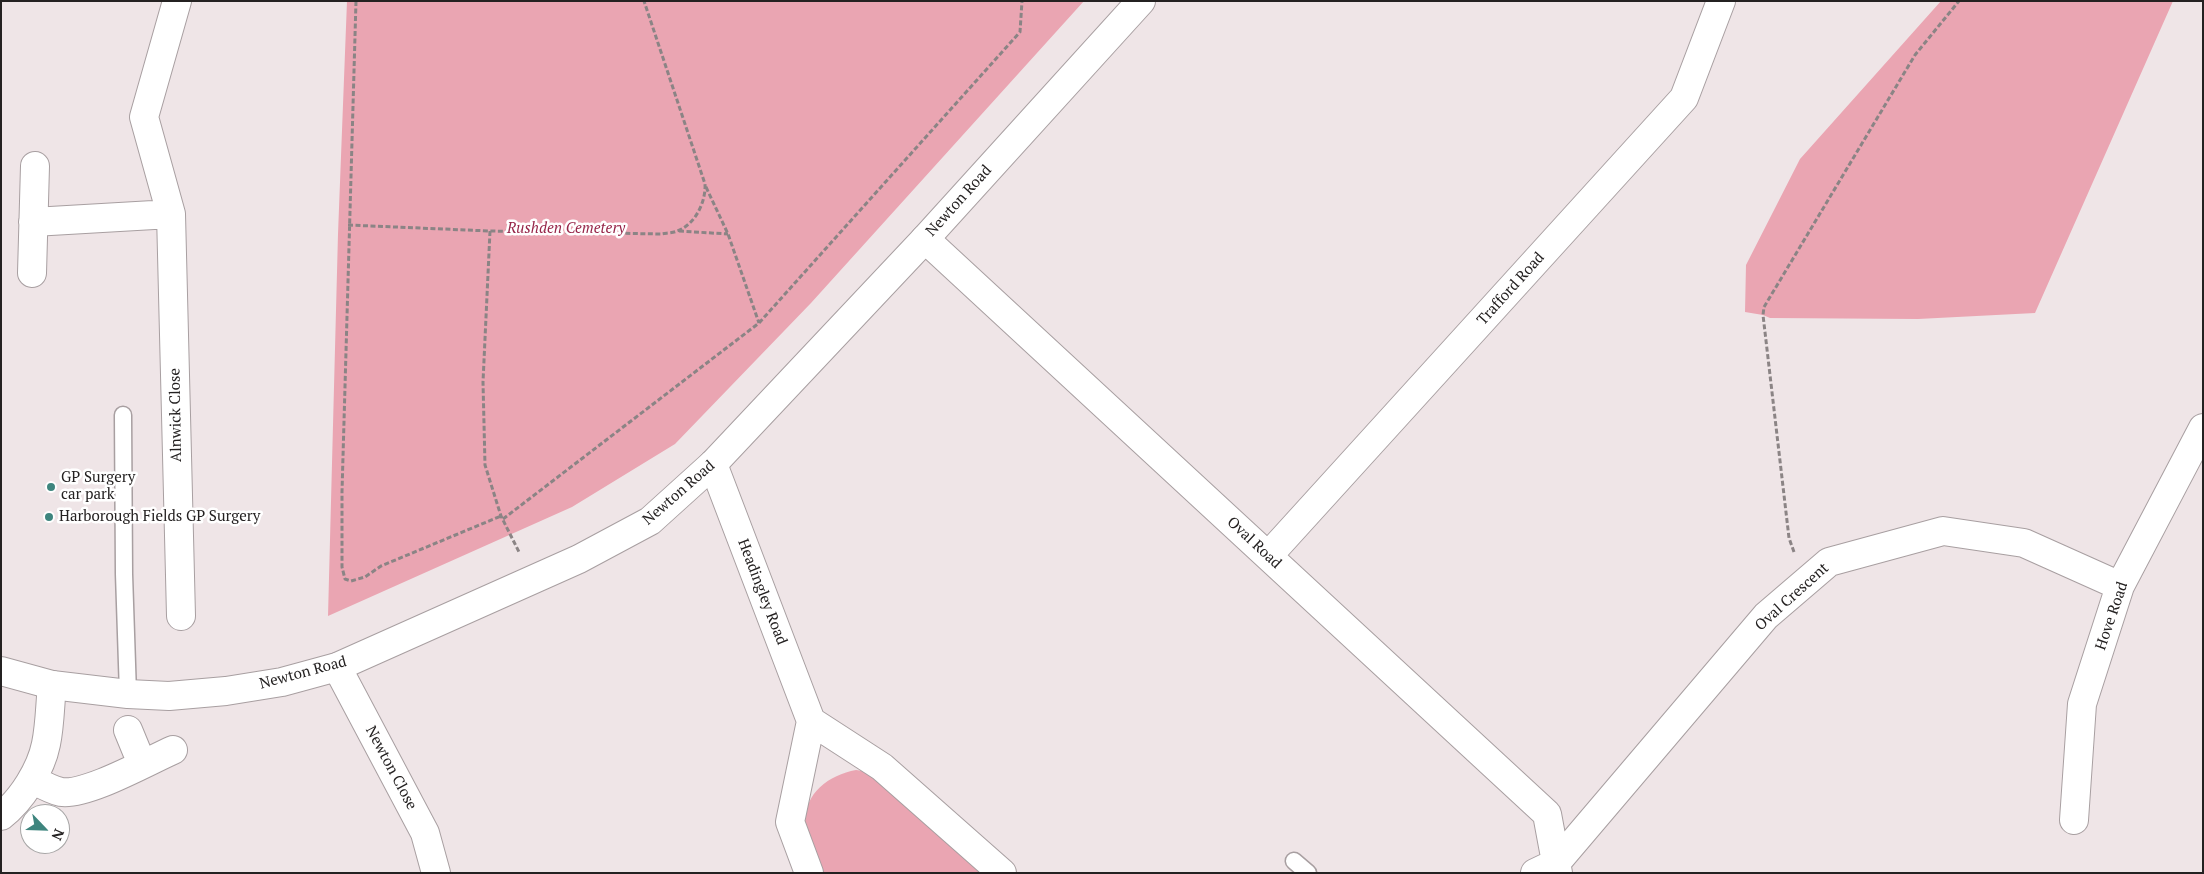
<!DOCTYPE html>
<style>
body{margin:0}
#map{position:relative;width:2204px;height:874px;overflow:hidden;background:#efe5e7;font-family:"PT Serif",serif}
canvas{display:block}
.frame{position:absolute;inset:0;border:2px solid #242121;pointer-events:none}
.north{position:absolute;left:20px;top:804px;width:50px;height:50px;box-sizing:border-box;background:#fff;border:1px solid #a7a6a6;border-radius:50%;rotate:114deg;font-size:14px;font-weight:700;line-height:20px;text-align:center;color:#242121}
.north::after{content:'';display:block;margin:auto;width:18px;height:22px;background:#3e857e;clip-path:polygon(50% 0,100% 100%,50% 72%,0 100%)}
</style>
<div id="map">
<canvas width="2204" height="874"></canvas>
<div class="frame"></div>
<div class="north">N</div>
</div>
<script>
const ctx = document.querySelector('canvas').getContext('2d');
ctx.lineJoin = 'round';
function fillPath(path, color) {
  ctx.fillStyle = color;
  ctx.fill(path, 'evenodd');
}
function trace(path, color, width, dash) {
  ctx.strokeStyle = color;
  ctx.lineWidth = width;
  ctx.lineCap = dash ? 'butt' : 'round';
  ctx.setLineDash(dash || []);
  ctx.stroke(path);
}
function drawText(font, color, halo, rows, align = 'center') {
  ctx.font = font + ' "PT Serif",serif';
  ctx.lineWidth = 5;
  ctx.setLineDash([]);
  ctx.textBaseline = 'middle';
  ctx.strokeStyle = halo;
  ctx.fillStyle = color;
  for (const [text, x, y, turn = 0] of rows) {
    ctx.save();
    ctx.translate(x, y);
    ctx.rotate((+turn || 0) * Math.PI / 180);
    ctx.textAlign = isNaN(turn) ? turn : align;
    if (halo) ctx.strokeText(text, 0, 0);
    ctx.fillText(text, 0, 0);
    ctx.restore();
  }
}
const green = new Path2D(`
 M347,1H1084L811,303L675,444L572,507L328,616L338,234Z
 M1941,1H2173L2035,313L1918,319L1770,318L1763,315L1745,312L1746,265L1800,159Z
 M856,770L870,772L990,873H818C815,859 805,838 805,824C804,793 829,775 856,770Z`);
const path = new Path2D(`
 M356,1L342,492V567L345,579L351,581L365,577L381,566L501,516
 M706,187L728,234L759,323
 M348,225L490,231L661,234C666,233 673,233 677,231C695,225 706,202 705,184L644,1
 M490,231L483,382L485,465L501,516L519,552
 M679,231L728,234
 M503,519L759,323L1020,32L1022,1
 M1794,552L1789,538L1763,315L1764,307L1915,55L1959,1`);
const service = new Path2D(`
 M123,415L124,574L128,694
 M1294,861L1308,873`);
const minor = new Path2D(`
 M177,1L144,117L171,214L181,616
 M33,222L171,214
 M925,239L1547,814L1558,873
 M32,273L35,166
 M713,464L811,721L790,822L809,873
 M1268,556L1684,98L1721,1
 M337,667L425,833L436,873
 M811,721L882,767L1002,873
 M128,730L142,764
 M32,779C41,784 51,790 61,792C86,796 148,761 173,750
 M1,816C22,800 41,769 46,744C50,725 50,704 52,685
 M2074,820L2082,704L2120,586L2203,428
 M1535,873L1556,863L1766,616L1829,562L1943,531L2024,543L2120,586`);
const tertiary = new Path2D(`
 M1,671L52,685L128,694L169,696L226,691L282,682L337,667L579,559L650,521L713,464L925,239L1141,1`);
const markers = [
 [51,487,5,"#3e857e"],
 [49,517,5,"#3e857e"]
];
const streetNames = [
 ["Newton Road",959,201,-48],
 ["Trafford Road",1511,289,-48],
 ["Alnwick Close",176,415,-91],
 ["Newton Road",679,493,-41],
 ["Oval Road",1254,543,43],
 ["Headingley Road",762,592,69],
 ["Oval Crescent",1792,597,-42],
 ["Hove Road",2112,616,-71],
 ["Newton Road",303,673,-15],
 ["Newton Close",391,768,62]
];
const parkNames = [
 ["Rushden Cemetery",566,229]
];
const poiNames = [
 ["GP Surgery",61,478],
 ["car park",61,495],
 ["Harborough Fields GP Surgery",59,517]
];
fillPath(green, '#eaa5b2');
trace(service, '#a89fa1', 19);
trace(minor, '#a89fa1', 30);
trace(tertiary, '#a89fa1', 30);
trace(path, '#8b8485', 3, [5, 2.5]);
trace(service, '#fff', 16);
trace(minor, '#fff', 28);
trace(tertiary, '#fff', 28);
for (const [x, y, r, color] of markers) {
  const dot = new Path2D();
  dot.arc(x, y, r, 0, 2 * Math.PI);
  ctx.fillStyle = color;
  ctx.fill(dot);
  trace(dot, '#fff', 2);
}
drawText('15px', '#242121', '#fff', streetNames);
drawText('italic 15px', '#962549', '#fff', parkNames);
drawText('15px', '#242121', '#fff', poiNames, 'left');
</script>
